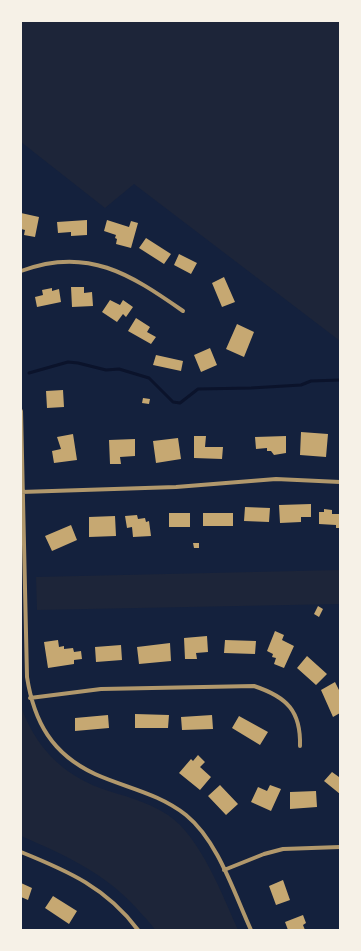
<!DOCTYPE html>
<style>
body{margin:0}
#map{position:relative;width:361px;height:951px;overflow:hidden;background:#14213d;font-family:Spectral,serif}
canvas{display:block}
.frame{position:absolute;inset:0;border:22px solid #f6f1e7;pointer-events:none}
</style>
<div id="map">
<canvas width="361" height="951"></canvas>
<div class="frame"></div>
</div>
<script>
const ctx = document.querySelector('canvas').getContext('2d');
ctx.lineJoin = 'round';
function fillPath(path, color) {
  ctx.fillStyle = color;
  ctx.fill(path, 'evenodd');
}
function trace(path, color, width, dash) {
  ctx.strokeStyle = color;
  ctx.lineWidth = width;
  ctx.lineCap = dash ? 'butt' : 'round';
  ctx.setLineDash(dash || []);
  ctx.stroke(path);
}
const green = new Path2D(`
 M21,21H340V341L134,184L105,208L21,142Z
 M340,570V604L37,610L36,577Z
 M21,706C34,745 62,774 100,788C123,796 147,801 168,815C200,836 223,896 238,930H155C151,923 144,917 139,911C107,874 65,855 21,836Z`);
const stream = new Path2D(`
 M29,373L68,362L78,363L106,370L119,369L149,378L173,402L180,403L198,389L251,388L301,385L311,381L340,380`);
const building = new Path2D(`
 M21,213L39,217L35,237L24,235L25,230L21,229Z
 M87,220V235L71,236V232L58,233L57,222Z
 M107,220L129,227L131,221L138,223L131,248L116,244L117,239L115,238L116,235L104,231Z
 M146,238L171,254L164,264L139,248Z
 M179,254L197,263L191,274L174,265Z
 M224,277L235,302L222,307L212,283Z
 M71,287H84V293L92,292L93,306L72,307Z
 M52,288V291L59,289L61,302L37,307L35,297L43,295L42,290Z
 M110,300L120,305L123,300L133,307L126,317L123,314L117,322L102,312Z
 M136,318L150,327L147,332L156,337L151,344L128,331Z
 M237,324L254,332L244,357L226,349Z
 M210,348L217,365L201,372L194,355Z
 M156,355L183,361L181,371L153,365Z
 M63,390L64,407L47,408L46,391Z
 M143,398L150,399L149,404L142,403Z
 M301,432L328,434L326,457L300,455Z
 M73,434L77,460L54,463L52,451L61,449L57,437Z
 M194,436H206L205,447H223L222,459L194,458Z
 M286,436V453L274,455L271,451H267V448L256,449L255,437Z
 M178,438L181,459L156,463L153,441Z
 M135,439V456L120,457L121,464H110L109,440Z
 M311,504V517H301V522L280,523L279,505Z
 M245,507L270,508L269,522L244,521Z
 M324,509L332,510V514H340V528H336V525L319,524V512H324Z
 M169,513H190V527H169Z
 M203,513H233V526H203Z
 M137,515L138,519L145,518L146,522L149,521L151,536L133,537L132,527L127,528L125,516Z
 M115,516L116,536L89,537V517Z
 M71,525L77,540L52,551L45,536Z
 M193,543H199V548H194Z
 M318,606L323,609L319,617L314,614Z
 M275,631L284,635L282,640L294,646L284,668L274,664L276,658L272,657L273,654L267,651Z
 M207,636L208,652L196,653L197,659H185L184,638Z
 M58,640L59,647L64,646V649L73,648L74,652L81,651L82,659L74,660V664L48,668L44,642Z
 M225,640L256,641L255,654L224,653Z
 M170,643L171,661L139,664L137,647Z
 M121,645L122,660L96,662L95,647Z
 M307,656L327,674L316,685L297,668Z
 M335,682L340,692V713L333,717L321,690Z
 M135,714L169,715L168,728H135Z
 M108,715L109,728L75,731V718Z
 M212,715L213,729L182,730L181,717Z
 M239,716L268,732L260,745L232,728Z
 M198,755L205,762L200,767L211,777L200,790L179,773L191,759L193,761Z
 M332,772L339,777L340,775V794L324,781Z
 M220,785L238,804L226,815L208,796Z
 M270,785L281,789L271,811L251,802L258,787L267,791Z
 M316,791L317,807L290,809V792Z
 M283,880L290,900L276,905L269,886Z
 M21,883L32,888L28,900L21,897Z
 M53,896L77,911L69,924L45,908Z
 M303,915L306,923L303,925L305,930H288L285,922Z`);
const minor = new Path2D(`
 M21,271C87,246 130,274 183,311
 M21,411L27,677C34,722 52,754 95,774C126,788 158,793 186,815C218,841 234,893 251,930
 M21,492L176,487L276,479L340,482
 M30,698L101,689L254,686C287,697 301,711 300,746
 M21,852C68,871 107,888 138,930
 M224,870L264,854L283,849L340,847`);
fillPath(green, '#1d2539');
trace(stream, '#0b132b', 3);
fillPath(building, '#c6a872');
trace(minor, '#b1986c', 4);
</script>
